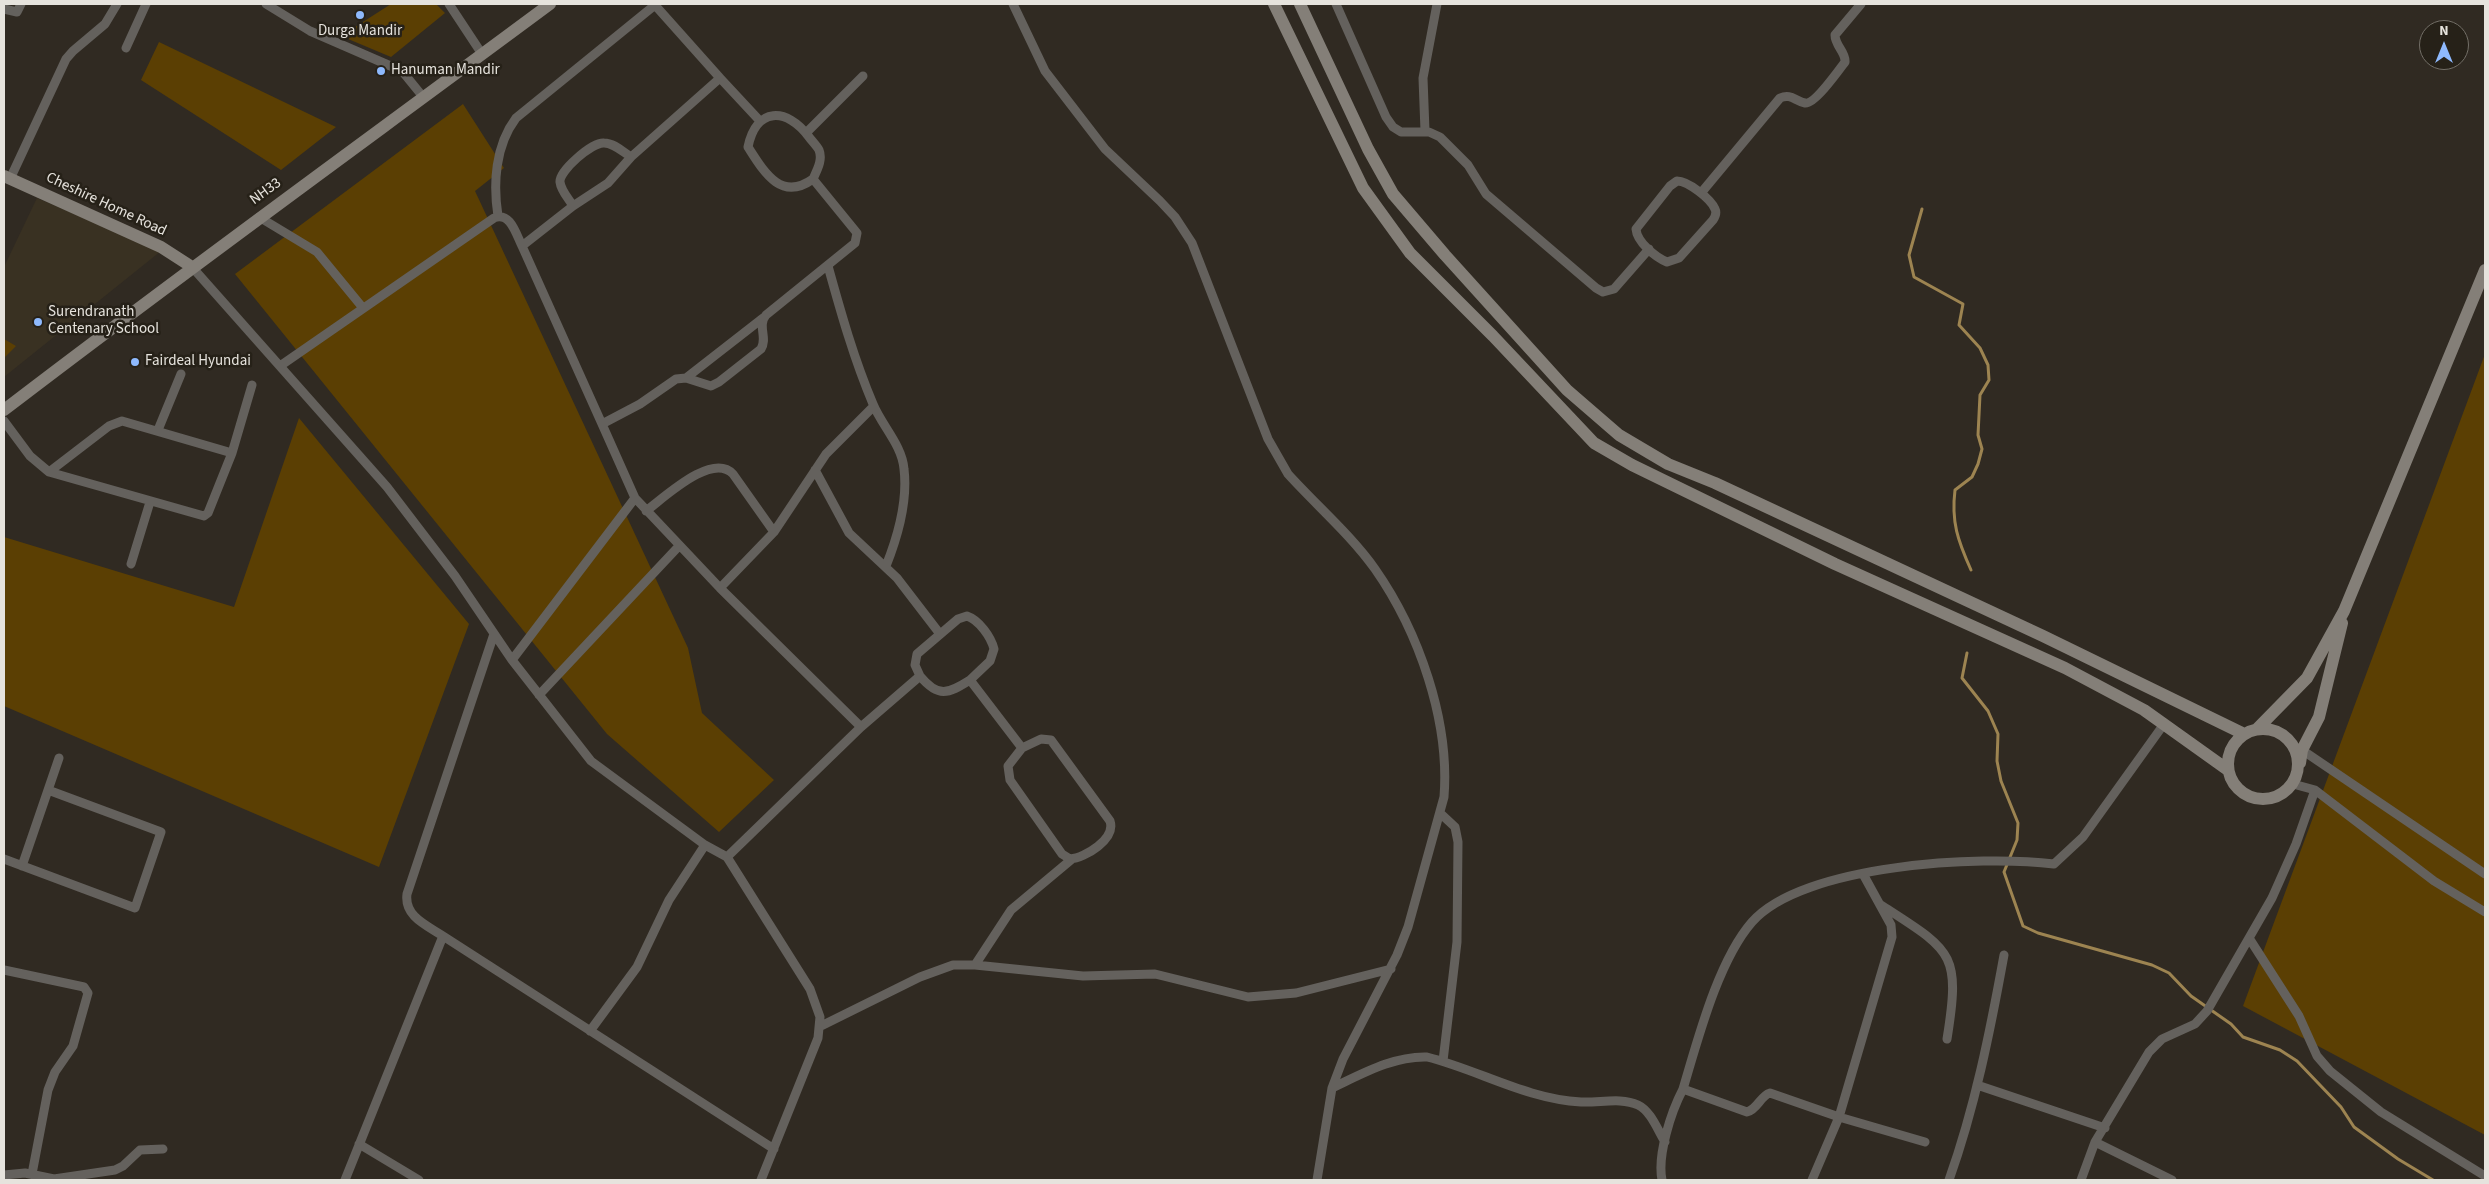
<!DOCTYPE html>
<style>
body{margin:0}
#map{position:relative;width:2489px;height:1184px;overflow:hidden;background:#302a22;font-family:"Source Sans 3",sans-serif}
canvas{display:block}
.frame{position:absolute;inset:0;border:5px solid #e6e3dd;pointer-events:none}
.north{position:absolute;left:2419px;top:20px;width:50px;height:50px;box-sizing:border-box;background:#262118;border:1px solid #736f67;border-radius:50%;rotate:0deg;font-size:14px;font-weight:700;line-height:20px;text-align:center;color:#e6e3dd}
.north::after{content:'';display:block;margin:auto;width:18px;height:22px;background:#8eb9fd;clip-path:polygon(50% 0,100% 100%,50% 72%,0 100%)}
</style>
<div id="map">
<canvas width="2489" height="1184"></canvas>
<div class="frame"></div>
<div class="north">N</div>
</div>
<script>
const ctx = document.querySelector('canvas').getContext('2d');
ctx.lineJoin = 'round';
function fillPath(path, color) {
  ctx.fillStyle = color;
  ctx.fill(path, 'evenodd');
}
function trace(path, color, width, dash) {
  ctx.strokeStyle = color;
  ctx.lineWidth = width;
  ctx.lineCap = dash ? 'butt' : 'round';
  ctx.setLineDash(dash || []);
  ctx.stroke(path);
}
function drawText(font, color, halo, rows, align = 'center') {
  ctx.font = font + ' "Source Sans 3",sans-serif';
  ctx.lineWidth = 5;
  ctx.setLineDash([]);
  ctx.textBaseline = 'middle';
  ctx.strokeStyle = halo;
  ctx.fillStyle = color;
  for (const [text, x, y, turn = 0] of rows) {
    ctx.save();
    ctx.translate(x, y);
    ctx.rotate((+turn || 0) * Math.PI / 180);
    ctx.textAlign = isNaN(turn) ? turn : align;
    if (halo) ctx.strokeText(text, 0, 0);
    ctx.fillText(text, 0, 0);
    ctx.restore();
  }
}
const built = new Path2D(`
 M37,198L161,251L4,377V267Z`);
const green = new Path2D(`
 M391,4H436L445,13L391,57L341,36Z
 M159,42L336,127L281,170L141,80Z
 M463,104L504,168L475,191L688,648L702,713L774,780L719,832L607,734L235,274Z
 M4,339L16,346L4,358Z
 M2485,354V1135L2243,1006Z
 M299,418L469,624L379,867L4,706V537L234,607Z`);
const stream = new Path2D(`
 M1922,209L1909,255L1914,277L1963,304L1959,325L1980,348L1988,365L1989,380L1980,395L1978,435L1982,449L1978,464L1972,477L1955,490C1951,522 1958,541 1971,570
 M1967,653L1962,678L1988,711L1998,734L1997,761L2001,781L2018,823L2017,840L2004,872L2023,926L2038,933L2152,965L2169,973L2191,996L2231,1024L2243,1037L2280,1050L2297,1061L2341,1107L2354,1127L2398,1159L2433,1180`);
const street = new Path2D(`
 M266,4L310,31L402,71L424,98
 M449,4L482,54
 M654,4L720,78
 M1013,4L1045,71L1105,149L1160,201L1175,217L1192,243L1268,439L1288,474C1316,505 1351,535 1375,569C1419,632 1450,721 1444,797L1408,927L1397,955L1343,1059L1332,1088L1317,1180
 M1336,4L1386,117L1393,127L1401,132H1429L1440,137L1468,165L1486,194L1596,288L1603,292L1614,289L1649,249
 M4,9L17,12L21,4
 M126,48L146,4
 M1425,131L1423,78L1437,4
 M806,133L863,76
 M631,157C623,152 614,143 604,143C592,142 559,171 560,182C561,191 569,199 573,206L608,183L631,157L720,78L760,121
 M10,179L66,59L73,51L105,24L117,4
 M1677,181C1688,181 1711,199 1715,209C1717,213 1715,217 1713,220L1679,258L1667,262C1655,257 1637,242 1636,229L1670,186Z
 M1701,193L1780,98C1791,93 1795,101 1805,103C1814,105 1839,70 1845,62C1846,52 1835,46 1835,35L1861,4
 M573,206L522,246L602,424
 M498,216C493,184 495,146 516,118L655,5
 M259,217L317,252L363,308
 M828,266C841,313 854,359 873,404C882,426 902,445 904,469C908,502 898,536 886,566
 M192,267L387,487L455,576L512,660L591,761L705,845L727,857L810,989L820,1017L818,1038L761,1180
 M280,366L494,218C510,211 516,234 522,246
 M686,378L763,318
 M4,421L30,456L49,472L204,516L208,513L232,453L252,385
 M158,430L181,374
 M815,470L849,533L897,578L940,634
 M49,472L109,426L122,421L232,453
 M635,498L720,588L861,727
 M646,511C665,497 712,452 733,474L774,532
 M131,564L150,502
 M720,588L774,532L826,454L873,407
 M512,660L635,498L602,424L640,404L676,379L686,378L711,386L719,382L761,349C768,338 757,326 766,315L855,243L857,233L813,179C781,202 764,172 748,147C756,107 787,107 809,137C812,141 817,146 819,150C823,160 817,170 813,179
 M920,676L915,665L917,654L958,619L967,616C979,620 991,637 994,649L990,661L970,680
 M539,695L679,546
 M2302,750L2485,874
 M2293,784L2315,790L2434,881L2485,912
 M1440,813L1455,827L1458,842L1457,942L1443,1061
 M727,857L861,727L920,676C938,698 948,694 970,680L1022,748L1008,766L1010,780L1062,854L1070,859C1085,858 1116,839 1110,821L1051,740L1041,739L1022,748
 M4,859L135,908L161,832L48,790
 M22,866L59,758
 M1881,905C1952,951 1961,952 1947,1039
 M443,936L774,1149
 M2249,938L2299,1016L2317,1056L2330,1071L2381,1112L2485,1176
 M975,965L1011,910L1072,859
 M4,970L84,987L88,993L73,1046L55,1072L48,1090L32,1174
 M821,1026L920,977L953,965H975L1083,976L1155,974L1248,997L1296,993L1391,969
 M590,1031L637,967L669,900L705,845
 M1977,1085L2105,1128
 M1332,1088C1362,1074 1393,1056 1427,1057C1479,1070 1526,1099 1581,1102C1600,1103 1621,1097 1638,1105C1651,1111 1658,1131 1665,1142
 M1683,1089L1747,1112C1758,1109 1760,1096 1770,1093L1839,1117L1925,1142
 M2095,1142L2172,1180
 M359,1144L419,1180
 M4,1175L25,1173L54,1179L115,1170L123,1166L140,1150L163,1149
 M345,1180L443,936C426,925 404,916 407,894L494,634
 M1662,1180C1657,1155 1671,1112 1683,1089C1698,1039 1718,961 1752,922C1803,864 1981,855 2054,864L2083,837L2164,724
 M1812,1180L1839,1117L1892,937L1891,925L1863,874
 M1949,1180C1975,1107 1990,1032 2004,955
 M2081,1180L2095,1142L2149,1052L2162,1039L2195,1024L2207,1011L2272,898L2296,844L2315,790`);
const secondary = new Path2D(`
 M1274,4L1363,188L1410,253L1493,336L1594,443L1632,465L1835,564L2065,668L2144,710L2228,770
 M1300,4L1368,149L1393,194L1445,255L1567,390L1619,435L1668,464L1715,483L2043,636L2244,734
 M4,176L161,247L192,267
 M4,410C184,272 368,139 550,4
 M2228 764a35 35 0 1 1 70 0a35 35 0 1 1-70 0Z
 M2257,729L2307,678L2344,611L2485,270
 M2300,763L2302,750L2319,717L2342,623`);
const markers = [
 [360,15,5,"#8eb9fd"],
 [381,71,5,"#8eb9fd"],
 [38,322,5,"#8eb9fd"],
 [135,362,5,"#8eb9fd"]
];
const poiNames = [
 ["Durga Mandir",360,32,"center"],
 ["Hanuman Mandir",391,71],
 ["Surendranath",48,313],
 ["Centenary School",48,330],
 ["Fairdeal Hyundai",145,362]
];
const streetNames = [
 ["NH33",266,192,-36],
 ["Cheshire Home Road",106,205,25]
];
fillPath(built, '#393122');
fillPath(green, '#5b3f03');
trace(stream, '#9d8451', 3);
trace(street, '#64615d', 9);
trace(secondary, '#847f78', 12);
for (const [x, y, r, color] of markers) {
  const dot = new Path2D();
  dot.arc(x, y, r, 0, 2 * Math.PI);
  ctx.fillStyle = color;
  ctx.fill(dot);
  trace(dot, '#262118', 2);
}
drawText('15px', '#e6e3dd', '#262118', poiNames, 'left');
drawText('15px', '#e6e3dd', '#262118', streetNames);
</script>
